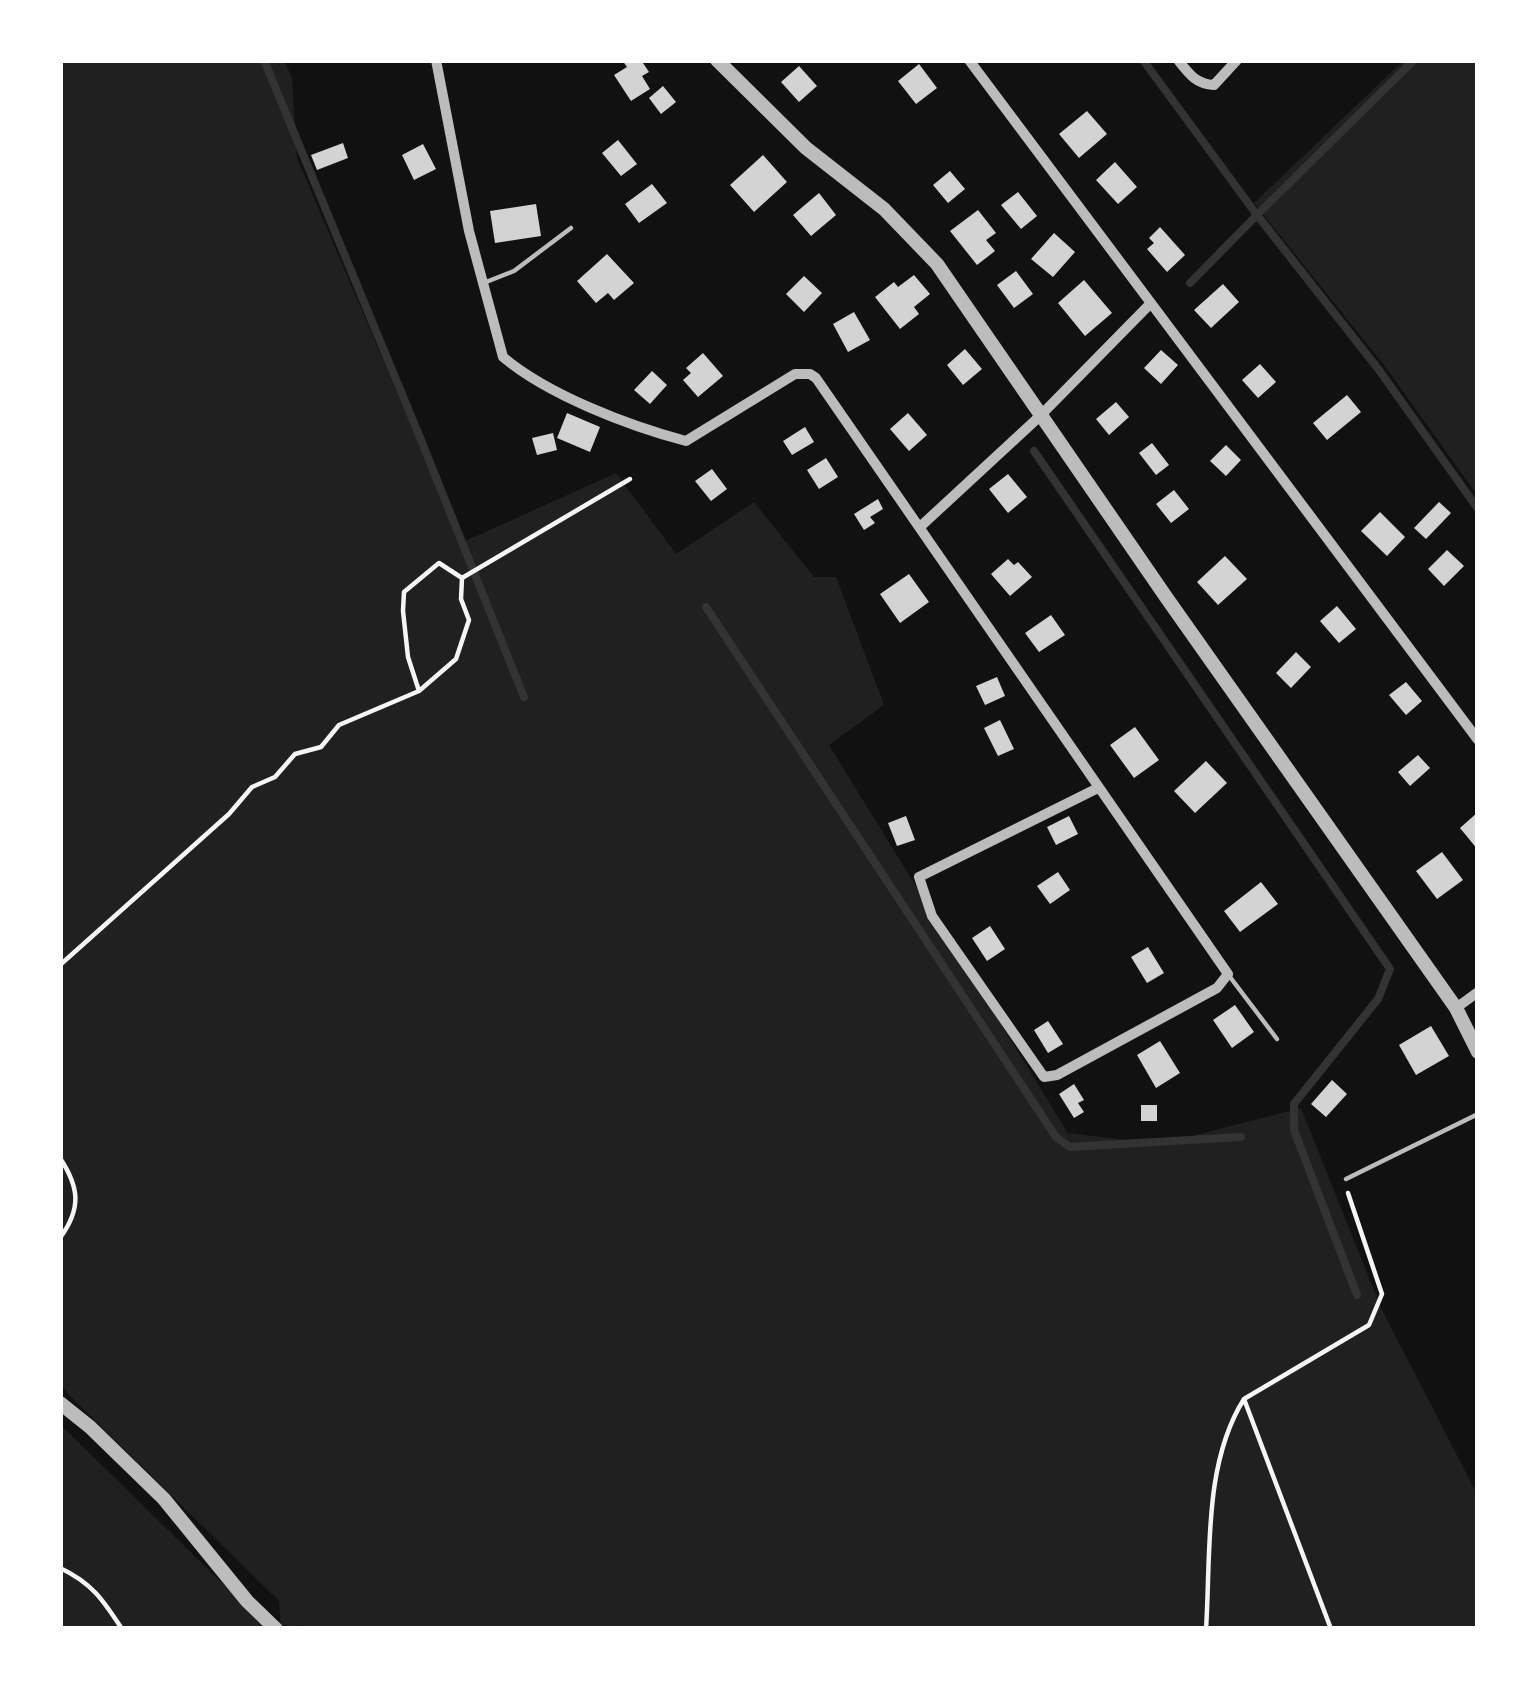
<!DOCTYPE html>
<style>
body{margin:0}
#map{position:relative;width:1538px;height:1689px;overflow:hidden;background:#111;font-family:"Playfair Display",serif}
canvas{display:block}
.frame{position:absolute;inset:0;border:63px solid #fff;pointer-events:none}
</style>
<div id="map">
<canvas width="1538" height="1689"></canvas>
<div class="frame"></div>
</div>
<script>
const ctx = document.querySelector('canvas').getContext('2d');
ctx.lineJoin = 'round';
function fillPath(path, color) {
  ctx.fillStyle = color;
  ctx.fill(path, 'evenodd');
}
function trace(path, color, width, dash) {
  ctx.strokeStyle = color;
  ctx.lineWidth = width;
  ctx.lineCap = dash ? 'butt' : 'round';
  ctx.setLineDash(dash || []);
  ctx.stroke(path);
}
const green = new Path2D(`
 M60,60H284L292,78L297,158L461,543L616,473L676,554L754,502L814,577H836L884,705L829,745L1068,1133L1161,1144L1301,1108L1381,1308L1478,1496V1629H307L303,1625L302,1629H281L279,1601L70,1396L60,1383Z
 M1404,60H1478V496L1384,365L1254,203Z
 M60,1424L269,1629H60Z`);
const stream = new Path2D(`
 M264,60L421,440L524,697
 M1143,60L1257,215L1190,283
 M1414,60L1257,215L1379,370L1478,509
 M1034,451L1390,969L1378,999L1294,1104V1130L1357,1295
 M706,607L1056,1137L1070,1147L1241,1137`);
const building = new Path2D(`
 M622,60H641L649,72L642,76L650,89L631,101L614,75L627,67Z
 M919,64L937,88L916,104L898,81Z
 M799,66L817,86L799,102L781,82Z
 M663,86L676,102L661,114L649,98Z
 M1087,111L1107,134L1079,158L1059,134Z
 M618,140L637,164L621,176L602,153Z
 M343,143L348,158L317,170L311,155Z
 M423,144L436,169L414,180L402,155Z
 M763,155L787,182L754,212L730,185Z
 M1115,162L1137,187L1118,204L1096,180Z
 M950,171L965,189L948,203L933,185Z
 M652,184L667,203L639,223L625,204Z
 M1018,192L1037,216L1021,229L1001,205Z
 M819,193L836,215L811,236L793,215Z
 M536,204L541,236L495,243L490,211Z
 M978,210L996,233L986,240L995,251L977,265L950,231Z
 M1160,227L1185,255L1167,272L1147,249L1154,243L1149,238Z
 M1054,233L1075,252L1053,277L1031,259Z
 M607,254L634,283L614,300L608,293L596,303L577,281Z
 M1016,271L1033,294L1014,308L997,285Z
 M914,275L930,294L914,307L919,314L900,329L875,297L894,282L898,287Z
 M804,276L822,293L804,312L786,294Z
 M1084,280L1112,313L1085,336L1058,303Z
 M1223,284L1239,302L1211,328L1194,310Z
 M854,312L870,340L848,352L833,324Z
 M965,349L982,369L963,385L947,365Z
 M1161,350L1178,365L1161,384L1144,368Z
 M703,353L723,376L698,397L683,380L691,373L686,368Z
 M1260,364L1276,382L1258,398L1242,380Z
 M652,371L667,385L650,404L634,390Z
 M1347,395L1361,412L1327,440L1313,423Z
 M1116,402L1129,417L1109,435L1096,419Z
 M567,413L600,427L590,452L557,438Z
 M908,413L927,435L909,451L890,429Z
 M805,427L814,442L792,455L783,441Z
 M553,433L557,450L537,455L532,438Z
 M1152,443L1169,465L1156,475L1139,453Z
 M1226,445L1241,460L1226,476L1210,461Z
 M826,458L838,477L819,489L807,470Z
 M712,469L727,489L711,501L695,481Z
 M1008,474L1027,497L1008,513L989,489Z
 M1174,490L1189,509L1171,523L1156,504Z
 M878,499L883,509L870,517L875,523L864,530L854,514Z
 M1439,502L1451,513L1426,539L1414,528Z
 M1380,512L1405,537L1387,556L1361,531Z
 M1447,550L1464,566L1444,586L1428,569Z
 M1225,556L1247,579L1218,605L1197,582Z
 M1008,559L1014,565L1018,562L1032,577L1010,596L991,574Z
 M909,574L929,602L900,623L880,594Z
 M1337,606L1356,629L1339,643L1320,621Z
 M1051,615L1065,635L1039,652L1025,633Z
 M1296,652L1311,667L1291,688L1276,673Z
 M997,677L1005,696L985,705L976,686Z
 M1406,682L1422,701L1406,715L1389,695Z
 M1000,720L1014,749L998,756L984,728Z
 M1135,727L1159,760L1134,778L1110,745Z
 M1418,755L1430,768L1410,786L1398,772Z
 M1206,761L1227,783L1195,813L1174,791Z
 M1478,812V850L1460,828Z
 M906,816L915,840L897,846L888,823Z
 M1069,816L1078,834L1056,845L1047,827Z
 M1442,852L1463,880L1437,899L1416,871Z
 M1058,872L1070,890L1050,904L1037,886Z
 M1261,882L1278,904L1240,932L1224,911Z
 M990,926L1005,949L987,961L972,938Z
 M1148,947L1164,973L1147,983L1131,957Z
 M1235,1005L1254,1032L1232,1048L1213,1020Z
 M1048,1021L1063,1044L1048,1053L1034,1030Z
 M1431,1026L1449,1056L1416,1075L1399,1045Z
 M1160,1041L1180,1073L1156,1088L1137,1055Z
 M1332,1080L1347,1094L1326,1117L1311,1104Z
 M1074,1084L1084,1100L1078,1103L1084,1112L1074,1118L1059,1094Z
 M1141,1105H1157V1121H1141Z`);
const path = new Path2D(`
 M419,691L408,657L403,611L404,592L439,563L462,578
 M60,965L229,814L252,787L275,777L295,754L321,747L339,725L419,691L456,659L469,620L461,599L462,578L630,479
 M60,1112V1123
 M60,1158C79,1187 82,1208 60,1238
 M1244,1399L1331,1629
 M60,1568C92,1583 103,1600 122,1629
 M1206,1629C1211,1555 1203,1464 1244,1399L1369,1325L1382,1294L1348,1193`);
const service = new Path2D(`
 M486,282L514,271L571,228
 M1230,977L1277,1039
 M1346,1179L1478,1114`);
const minor = new Path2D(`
 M436,60L469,231L503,357C548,395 629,426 686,441L795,374H810L816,378L1228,974L1217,988L1057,1075L1044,1077L932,916L919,877L1098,788
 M969,60L1478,740
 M1178,60C1189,74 1196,84 1214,85L1237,60
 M921,526L1040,416L1151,303
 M1456,1008L1478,992`);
const tertiary = new Path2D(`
 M717,60L806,148L884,209L937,264L1166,597L1456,1008L1478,1052
 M60,1403L90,1427L164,1499L247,1601L276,1629`);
fillPath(green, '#202020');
trace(stream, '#333', 8);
fillPath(building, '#d3d3d3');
trace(path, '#f5f5f5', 4.5);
trace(service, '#bcbcbc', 4.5);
trace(minor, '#bcbcbc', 10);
trace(tertiary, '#bcbcbc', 14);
</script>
